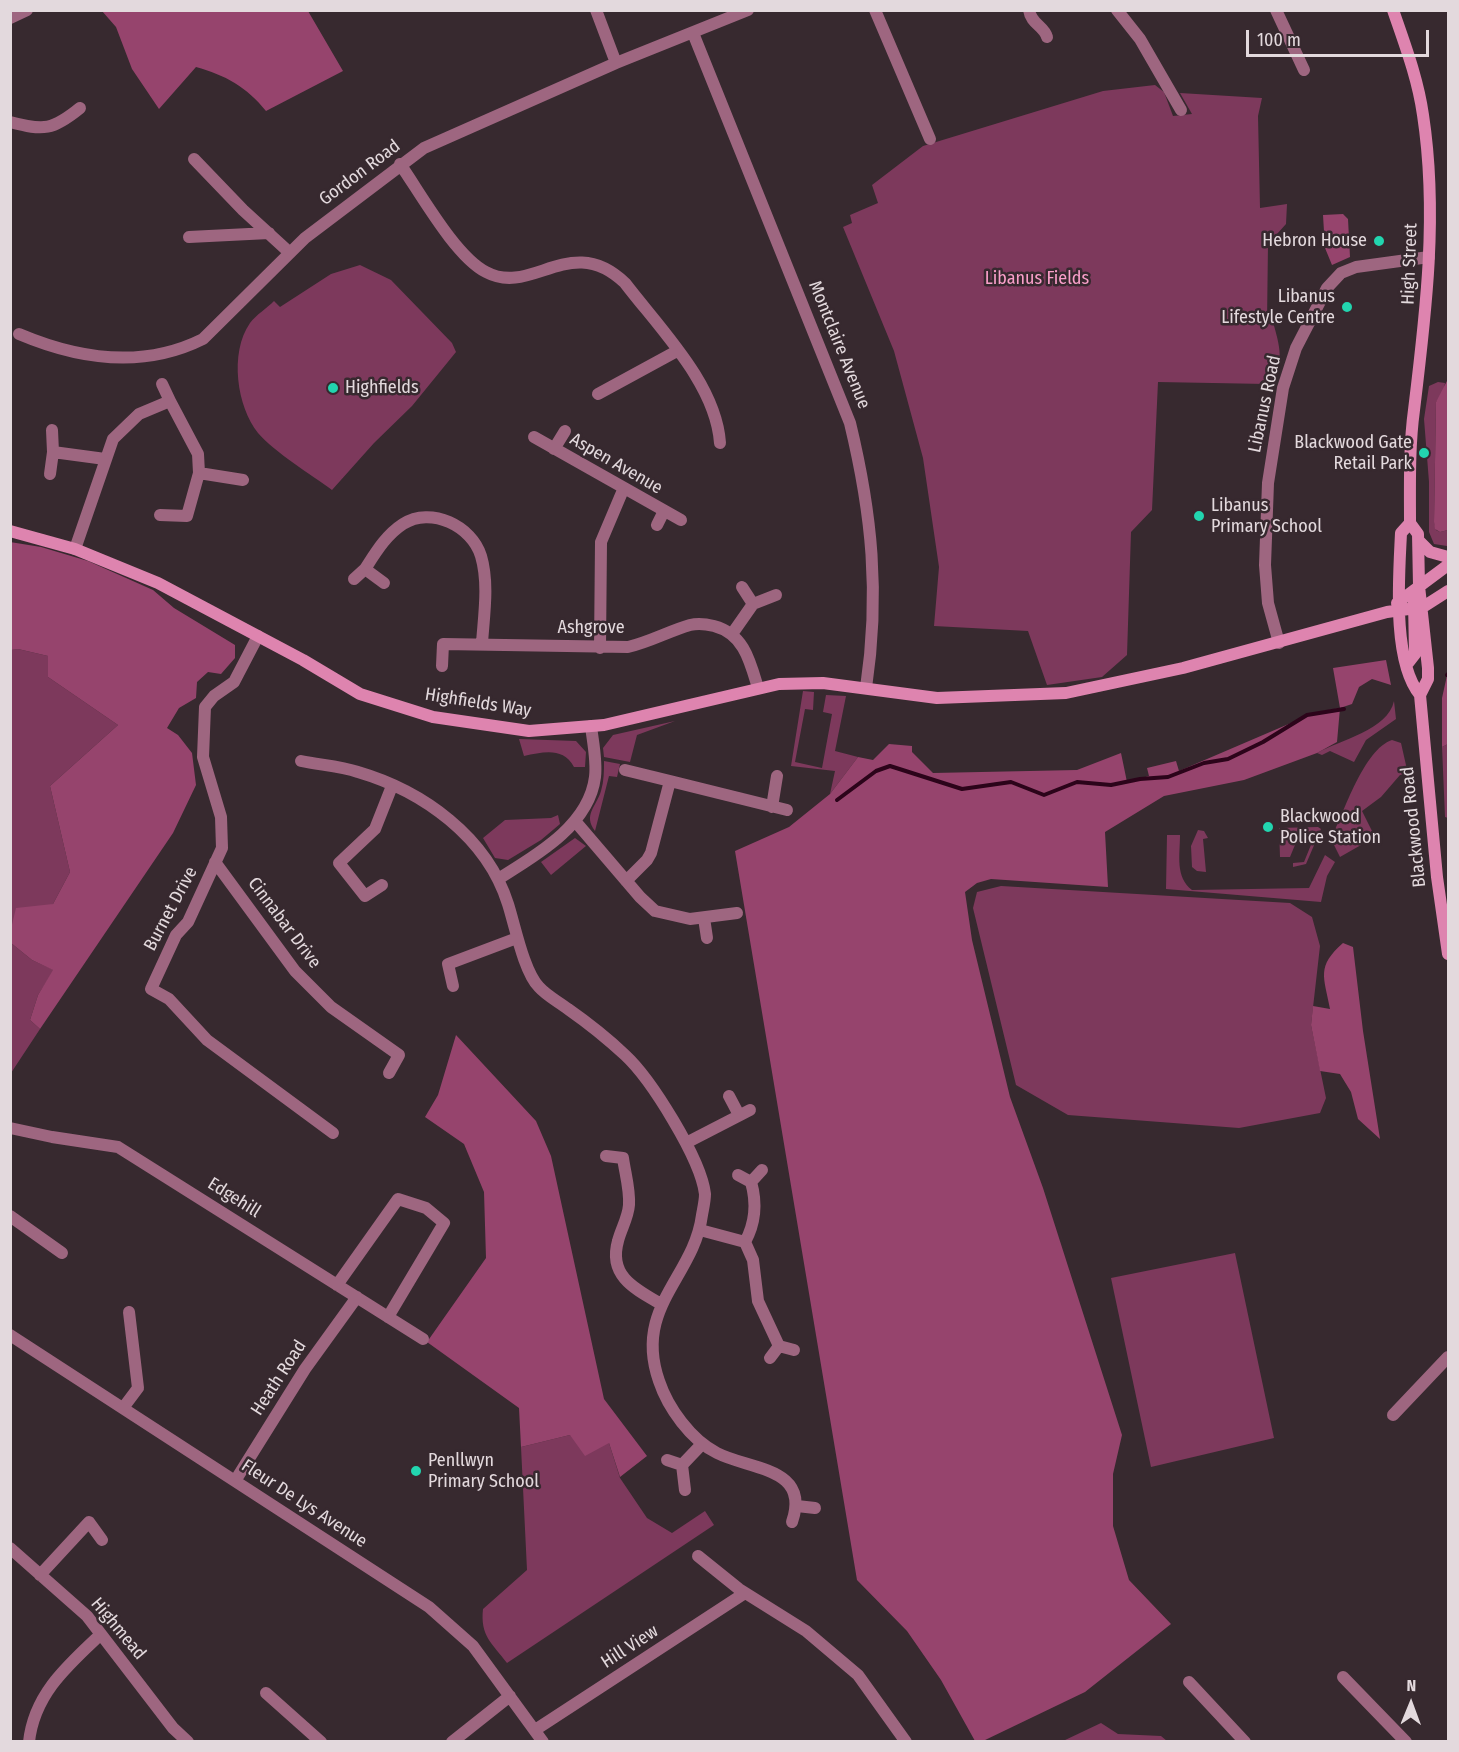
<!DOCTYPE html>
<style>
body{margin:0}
#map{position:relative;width:1459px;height:1752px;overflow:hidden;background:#37292f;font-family:"Fira Sans Condensed",sans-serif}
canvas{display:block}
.frame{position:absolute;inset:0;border:12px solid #e3d9dd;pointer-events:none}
.north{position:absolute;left:1381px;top:1674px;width:60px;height:60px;-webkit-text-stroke:4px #37292f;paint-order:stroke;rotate:1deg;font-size:16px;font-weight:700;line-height:24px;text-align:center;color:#e3d9dd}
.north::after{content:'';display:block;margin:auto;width:21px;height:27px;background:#e3d9dd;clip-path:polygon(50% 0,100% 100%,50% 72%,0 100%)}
.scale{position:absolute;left:1246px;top:30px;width:183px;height:27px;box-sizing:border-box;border:3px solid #e3d9dd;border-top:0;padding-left:8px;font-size:18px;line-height:21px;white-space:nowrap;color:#e3d9dd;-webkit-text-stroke:4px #37292f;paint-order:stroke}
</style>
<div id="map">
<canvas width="1459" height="1752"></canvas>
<div class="frame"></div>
<div class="north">N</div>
<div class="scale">100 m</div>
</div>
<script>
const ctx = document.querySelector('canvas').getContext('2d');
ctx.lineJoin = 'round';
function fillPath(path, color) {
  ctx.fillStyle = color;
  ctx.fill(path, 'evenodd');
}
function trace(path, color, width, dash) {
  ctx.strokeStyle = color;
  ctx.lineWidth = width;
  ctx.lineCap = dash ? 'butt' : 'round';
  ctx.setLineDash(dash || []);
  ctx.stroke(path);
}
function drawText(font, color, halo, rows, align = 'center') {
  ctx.font = font + ' "Fira Sans Condensed",sans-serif';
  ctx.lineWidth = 5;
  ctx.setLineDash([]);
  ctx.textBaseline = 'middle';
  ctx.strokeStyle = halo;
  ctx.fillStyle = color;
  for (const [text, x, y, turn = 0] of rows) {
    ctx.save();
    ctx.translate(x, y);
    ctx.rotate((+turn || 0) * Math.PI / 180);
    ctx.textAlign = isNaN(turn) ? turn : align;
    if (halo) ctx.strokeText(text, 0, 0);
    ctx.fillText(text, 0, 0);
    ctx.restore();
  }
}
const green = new Path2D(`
 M1155,85L1164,92L1173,116L1192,114L1180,93L1262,98L1258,116L1260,208L1287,204L1286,224L1268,244L1267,322H1273C1279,344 1287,367 1267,384L1158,382L1152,510L1131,532L1127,655L1102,677L1047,685L1028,631L934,626L939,567L923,458L894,351L843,227L852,223L850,215L878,203L872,185L923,146L1103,91Z
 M360,265L391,280L452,343L456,352L412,406L374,443L332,490C312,475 274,452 258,433C237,407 229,353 250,323C256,315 267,308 274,301L280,307L331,274Z
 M1438,382L1445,383L1443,394L1436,402L1434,522L1436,530L1440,532L1448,530L1447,546L1434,544L1429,532V482L1424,419L1429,386Z
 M18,649L48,656V677L118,725L50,786L70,872L53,904L11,929L10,650Z
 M803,691L814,692L813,710L805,709L795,762L822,768L832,714L823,712L826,695L846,696L835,751L858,757L830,794L835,771L791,766Z
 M1394,701L1396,719L1366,740L1354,762L1330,751L1322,755L1317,753C1340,740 1388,730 1394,701Z
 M675,721L637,735L630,762L604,757L603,748L613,735Z
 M519,739L576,741L586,752L585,767H574C563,747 544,752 524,756Z
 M1392,740L1401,743L1408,774L1400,775L1381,797L1362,811L1375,837L1340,857L1331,839C1344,812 1364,749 1392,740Z
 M1448,744V818L1445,817L1442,747Z
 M604,761L620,764L617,777L609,776L595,831C583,815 596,807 601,791C604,781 604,771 604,761Z
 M558,815L560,824L541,840L508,860L495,858L483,838L505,820L551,818Z
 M1318,827L1321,829L1306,864L1293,867V863L1304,862L1315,835L1302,828L1290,857H1280L1279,828Z
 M1198,830L1204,831L1208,838L1203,839L1206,872L1197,871L1192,867L1191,846Z
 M1167,835H1180C1180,855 1175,877 1192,890L1309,888L1325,855L1335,862L1327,876L1321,902L1166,889Z
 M575,838L586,846L551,875L541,862Z
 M1001,886L1290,903L1312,917L1320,946L1311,1025L1326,1098L1320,1113L1239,1128L1068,1115L1016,1085L973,908L977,892Z
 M11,943L32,960L54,970L38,995L30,1020L40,1029L11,1073Z
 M1235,1253L1274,1438L1151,1467L1111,1278Z
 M570,1435L609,1443L620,1478L647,1518L672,1533L705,1511L714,1525L507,1663C492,1643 480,1636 483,1609L527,1570L521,1447Z
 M1101,1723L1118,1734L1161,1736L1167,1741H1063Z`);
const forest = new Path2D(`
 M102,11H308L343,71L266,111C247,87 225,75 196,67L159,109L132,69L116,27Z
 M1343,214L1348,219L1350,257L1332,265L1325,248L1323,215Z
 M1448,379V530L1440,532L1435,529L1434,522L1436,402Z
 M10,542L41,547L88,561L153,590L174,608L235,645V658L221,674L208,672L197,682L196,698L179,708L167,728L178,735L192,753L196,785L173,833L40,1029L30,1020L38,995L53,970L32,960L11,943V929L16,908L53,904L70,872L50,786L118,725L48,677V656L18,649L11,650Z
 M1386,660L1391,685L1372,679L1359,687L1352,704L1340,708L1337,742L1317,753L1244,780L1164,796L1105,832L1108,887L991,879L977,883L965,892L972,940L1010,1097L1043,1188L1122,1435L1113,1474V1526L1129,1580L1171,1624L1085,1692L983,1741H975L941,1680L907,1631L857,1580L735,851L789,827L830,794L858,757L873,760L889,744L912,746V752L933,773L1077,770L1121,753L1127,782L1149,776L1147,768L1176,761L1179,771L1298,720L1306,714L1340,708L1333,668Z
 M1448,671V744L1442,747V698Z
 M1343,943L1353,947L1363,1031L1380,1139L1358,1119L1351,1092L1340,1074L1320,1071L1311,1025L1313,1006L1330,1009C1324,976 1316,967 1343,943Z
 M456,1035L536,1121L551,1156L604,1399L647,1456L620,1477L609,1443L585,1456L570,1435L521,1447L519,1408L427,1342L486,1258L484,1192L464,1144L425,1117L438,1095Z`);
const stream = new Path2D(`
 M1447,675L1448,674
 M837,800L876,771L890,766L962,789L1011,782L1044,795L1077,782L1111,785L1140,779L1168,777L1204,763L1228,759L1263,742L1307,715L1344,709`);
const minor = new Path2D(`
 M596,10L616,63
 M875,10L930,139
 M1029,10C1031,24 1044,26 1047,37
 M1117,10L1140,39L1181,110
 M1276,10L1304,70
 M10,18L27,10
 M693,33L850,423C872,514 880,594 866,688
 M10,122C44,131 53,130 80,108
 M194,159L243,210L290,253
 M400,164C421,194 455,256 486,272C532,297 571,231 625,283C660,329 716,384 720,443
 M189,237L269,233
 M19,334C78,359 143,369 203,339L305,238L424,148L616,63L748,10
 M162,384L170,401
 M598,394L677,351
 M52,430L53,452
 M534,437L681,520
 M554,449L565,431
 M199,473L243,480
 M50,474L53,452L105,459
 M657,525L664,511
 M75,549L113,439L139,414L170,401L198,454L199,473L187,516L160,515
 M354,579L365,569
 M384,583L365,569C376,552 386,535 403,524C431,506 472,526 481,556C489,583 484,615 482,643
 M742,587L753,604
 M732,634L753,604L776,595
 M258,636L234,682L214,696L205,707L203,757L221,817L222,848L188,922L176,935L151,989L169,999L207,1040L333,1133
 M1279,643L1268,603L1265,565L1268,483L1283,388L1296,348L1327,288L1341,273L1356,267L1429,257
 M600,648L601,542L623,490
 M442,666L443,644L628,647C650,642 669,631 690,625C698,623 706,624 714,626C744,634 750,661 758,688
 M301,761C320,765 340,766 358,772C423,791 487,837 508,904C515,926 524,972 539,987C547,996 559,1002 568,1009C588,1023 608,1039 625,1055C651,1079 701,1159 705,1194C705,1201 703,1209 702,1215C694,1277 633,1307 659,1381C668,1408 691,1440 717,1453C750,1470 811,1467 792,1522
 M625,770L670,781
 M772,807L777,776
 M575,821L640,897L655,911L690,919L737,913
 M215,862L295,971L331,1007L399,1055L389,1073
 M498,879C535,856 589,826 595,777C597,761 593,743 591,726
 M626,881L647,860L651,853L670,781L787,810
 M382,885L365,896L339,863L375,829L392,786
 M704,918L707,938
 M453,986L448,964L517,938
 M729,1096L739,1115
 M10,1128L52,1137L118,1147L423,1339
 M686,1143L750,1110
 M606,1156L623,1158C625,1173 630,1189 629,1205C628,1218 621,1229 618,1241C608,1276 635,1289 661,1304
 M738,1175L751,1182C757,1203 756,1222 745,1242L753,1260L758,1301L779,1346
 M751,1182L762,1170
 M10,1216L62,1253
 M700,1230L745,1242
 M337,1285L398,1199L426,1208L444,1223L388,1317
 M10,1335L429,1607L473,1646L543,1742
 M770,1358L779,1346L794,1350
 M123,1408L138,1388L129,1312
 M1393,1415L1448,1357
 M667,1460L682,1465
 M235,1481L305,1369L357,1297
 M685,1490L682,1465L702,1444
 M797,1506L815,1508
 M10,1548L87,1616L173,1728L188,1742
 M698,1556L739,1589L806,1631L858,1675L906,1742
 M40,1575L89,1522L102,1540
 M1343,1677L1406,1742
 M1189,1682L1245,1742
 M266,1693L321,1742
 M535,1730L745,1593
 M29,1742C34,1694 68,1665 101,1634
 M452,1742L510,1696`);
const secondary = new Path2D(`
 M1393,10C1405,45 1418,79 1423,115C1438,213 1426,312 1414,410C1409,447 1410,486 1410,523L1418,534L1419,586L1428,668V679L1420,695L1437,877L1448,954
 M1410,523L1401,533C1399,577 1392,661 1420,695
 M10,531L75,549L158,583L303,660L360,694L433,717L529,731L604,725L779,684L823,683L937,698L1066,693L1183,668L1387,612L1423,607L1448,591
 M1419,541L1430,552L1448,557
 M1397,603L1448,565
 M1408,663L1415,654L1414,601`);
const markers = [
 [1379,241,6,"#22d5af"],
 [1347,307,6,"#22d5af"],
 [333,388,6,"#22d5af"],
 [1424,453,6,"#22d5af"],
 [1199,516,6,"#22d5af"],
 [1268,827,6,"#22d5af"],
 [416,1471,6,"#22d5af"]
];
const streetNames = [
 ["Gordon Road",360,173,-37],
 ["High Street",1410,264,-88],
 ["Montclaire Avenue",839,345,68],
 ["Libanus Road",1265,404,-78],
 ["Aspen Avenue",616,464,30],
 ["Ashgrove",591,628],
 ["Highfields Way",478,703,9],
 ["Blackwood Road",1414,827,-96],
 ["Burnet Drive",171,909,-62],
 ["Cinnabar Drive",284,923,53],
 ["Edgehill",234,1198,32],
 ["Heath Road",279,1378,-57],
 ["Fleur De Lys Avenue",304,1504,33],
 ["Highmead",118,1629,50],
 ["Hill View",630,1647,-33]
];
const poiNames = [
 ["Hebron House",1367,241,"right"],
 ["Libanus",1335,297,"right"],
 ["Lifestyle Centre",1335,318,"right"],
 ["Highfields",345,388],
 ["Blackwood Gate",1412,443,"right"],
 ["Retail Park",1412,464,"right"],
 ["Libanus",1211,506],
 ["Primary School",1211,527],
 ["Blackwood",1280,817],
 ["Police Station",1280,838],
 ["Penllwyn",428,1461],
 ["Primary School",428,1482]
];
const parkNames = [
 ["Libanus Fields",1037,279]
];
fillPath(green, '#7d395c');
fillPath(forest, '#96446d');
trace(stream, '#2c041a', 4);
trace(minor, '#9e6680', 12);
trace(secondary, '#de84af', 12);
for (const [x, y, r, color] of markers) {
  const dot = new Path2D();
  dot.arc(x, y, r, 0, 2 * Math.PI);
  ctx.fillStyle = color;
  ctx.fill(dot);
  trace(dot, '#37292f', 2);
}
drawText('18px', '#e3d9dd', '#37292f', streetNames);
drawText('18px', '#e3d9dd', '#37292f', poiNames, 'left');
drawText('18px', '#fa9fca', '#37292f', parkNames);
</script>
